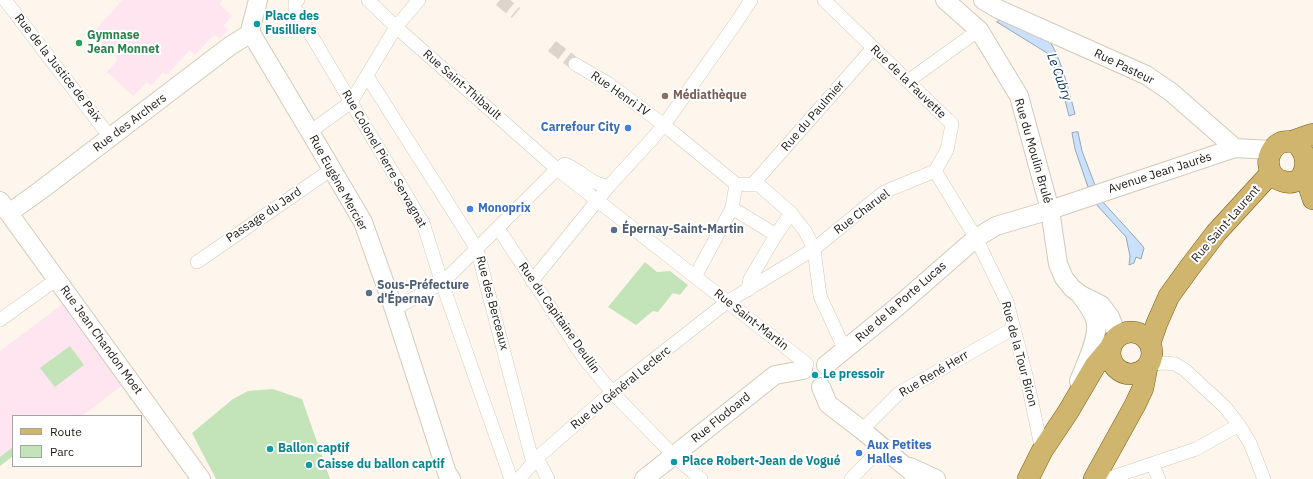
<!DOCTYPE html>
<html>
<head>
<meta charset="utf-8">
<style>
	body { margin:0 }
	#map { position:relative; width:1313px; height:479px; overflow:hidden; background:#fef6ec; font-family:"IBM Plex Sans",sans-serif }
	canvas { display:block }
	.legend { position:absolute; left:12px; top:415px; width:130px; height:52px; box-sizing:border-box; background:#fff; border:1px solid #a4a3a0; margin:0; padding:5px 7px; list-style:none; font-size:12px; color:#1c1812 }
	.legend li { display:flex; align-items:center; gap:8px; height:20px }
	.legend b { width:20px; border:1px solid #a4a3a0 }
</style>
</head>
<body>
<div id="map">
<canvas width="1313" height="479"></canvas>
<ul class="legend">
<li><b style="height:5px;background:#d0b56f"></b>Route</li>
<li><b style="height:11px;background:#c3e3b8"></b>Parc</li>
</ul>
</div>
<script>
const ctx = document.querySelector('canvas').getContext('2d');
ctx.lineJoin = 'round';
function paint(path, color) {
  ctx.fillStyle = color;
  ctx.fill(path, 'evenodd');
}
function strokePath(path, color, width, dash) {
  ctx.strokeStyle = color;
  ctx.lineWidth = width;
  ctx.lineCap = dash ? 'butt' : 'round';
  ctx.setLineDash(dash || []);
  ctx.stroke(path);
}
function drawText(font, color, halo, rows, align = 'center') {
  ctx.font = font + ' "IBM Plex Sans",sans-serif';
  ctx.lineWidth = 4;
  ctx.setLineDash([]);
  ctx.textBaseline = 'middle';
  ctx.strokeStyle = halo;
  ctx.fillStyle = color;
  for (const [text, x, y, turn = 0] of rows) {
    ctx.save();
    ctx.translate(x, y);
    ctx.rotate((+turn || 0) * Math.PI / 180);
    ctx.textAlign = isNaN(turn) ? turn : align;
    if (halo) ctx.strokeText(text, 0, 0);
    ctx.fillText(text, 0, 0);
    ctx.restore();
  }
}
paint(new Path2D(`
	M122 0H222L219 4 232 16 224 25 228 29 220 39 214 35 195 55 190 50 167 75 163 72 151 86 147 82 133 96 107 72 118 59 91 35Z
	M64 303 124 384 82 416H13V456L0 466V351Z`), '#fee5ef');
paint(new Path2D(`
	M645 262 657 272 670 271 688 285 680 295 673 293 658 312 653 311 636 325 608 307Z
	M70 346 84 365 55 387 40 368Z
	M273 389 302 399 330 479H216L192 433 233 399 248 391Z
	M13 447V456L0 466V457Z`), '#c3e3b8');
const water = new Path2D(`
	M1006 17C1015 22 1039 30 1045 36 1059 48 1070 95 1075 114L1069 116 1065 100 1066 99 1056 69H1055L1047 53 997 22Z
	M1078 132 1082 151 1095 185 1088 187 1075 149 1072 133Z
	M1102 201 1141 244 1144 248 1141 259 1136 257 1134 263 1129 265 1130 256 1126 237 1095 203Z`);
paint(water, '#c9e1fc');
strokePath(water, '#95a5b6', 1);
strokePath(new Path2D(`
	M500 0 516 13
	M552 46 575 64`), '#dcd5cb', 13, [13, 6]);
const street = new Path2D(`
	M5 0 110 137
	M298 0 295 3V8L423 223 442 283 511 479
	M368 0 396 27 557 169 807 364
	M824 0 952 124 947 150 935 171 976 238 1007 302 1027 379 1042 451
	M575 64 609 84 664 125 736 184
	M367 76 477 249 533 463
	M908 81 979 30
	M310 132 351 102 396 27 419 0
	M736 184 759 185 791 213 805 231 814 249 820 296 845 350
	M753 184 873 48
	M732 208 776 235
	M498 228 583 357 612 392 674 456 701 479
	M197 262 332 169
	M695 277 732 208 736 184
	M532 281 609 186 652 139 664 125 736 23 751 0
	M748 290 750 279 776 235 791 213
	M394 309 442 283 557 169 565 164C581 170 591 185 609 186
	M0 320 57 279
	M1149 364 1165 363 1175 364 1185 370 1225 407 1239 425 1250 443 1264 479
	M862 430 899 393 1014 328
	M537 458 548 479
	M1152 464 1159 479
	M519 479 537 458 612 392 727 302 814 249 884 192 935 171
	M851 479 882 447
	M1107 479 1196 449 1239 425`);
const secondary = new Path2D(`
	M258 0 251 27V33L310 132 363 222 394 309 447 473 451 479
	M945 0 979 30 1019 96 1050 210 1058 264 1064 278 1072 288 1081 295 1101 305 1110 317 1118 337
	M983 0 998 9 1146 75 1171 92 1235 148
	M0 201 201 479
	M9 213 41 190 230 46 251 33
	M826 365 897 307 976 238 996 226 1050 210 1235 148 1272 150
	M1079 381C1085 365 1098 340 1096 324 1095 314 1087 304 1081 296
	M821 387 828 404 862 430 920 479
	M910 467 936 479
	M644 479 775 375 803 370`);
const primary = new Path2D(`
	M1292 141C1313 150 1309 190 1282 181 1275 179 1270 173 1269 166 1267 157 1272 147 1280 143 1284 141 1288 142 1293 141 1299 139 1306 136 1313 134
	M1305 175 1313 199
	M1110 353a21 21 0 1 1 42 0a21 21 0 1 1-42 0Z
	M1150 343 1157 323 1169 296 1190 267 1216 233 1271 173
	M1028 479 1042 451 1068 412 1095 366 1111 347
	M1094 479 1135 405 1143 388 1147 367`);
strokePath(street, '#d4c8b8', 14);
strokePath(secondary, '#d4c8b8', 20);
strokePath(primary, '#7c5e10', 22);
strokePath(street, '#fff', 13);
strokePath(secondary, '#fff', 18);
strokePath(primary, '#d0b56f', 21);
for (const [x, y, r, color] of [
	[257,24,4,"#0f9aa8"],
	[79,43,4,"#2e9e5b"],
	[665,96,4,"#8d6e63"],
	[628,128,4,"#3f7fe0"],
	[470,209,4,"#3f7fe0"],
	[614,230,4,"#5c6f8a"],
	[369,293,4,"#5c6f8a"],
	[815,375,4,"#0f9aa8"],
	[270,449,4,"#0f9aa8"],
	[859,453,4,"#3f7fe0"],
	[674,462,4,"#0f9aa8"],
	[309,465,4,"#0f9aa8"]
]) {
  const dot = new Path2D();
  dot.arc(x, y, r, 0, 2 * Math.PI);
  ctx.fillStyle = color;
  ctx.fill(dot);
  strokePath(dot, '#fff', 1.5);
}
drawText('bold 12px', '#0d838f', '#fff', [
	["Place des",265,17],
	["Fusilliers",265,31],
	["Le pressoir",823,375],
	["Ballon captif",278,449],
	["Place Robert-Jean de Vogué",682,462],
	["Caisse du ballon captif",317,465]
], 'left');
drawText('bold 12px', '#27864d', '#fff', [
	["Gymnase",87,36],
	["Jean Monnet",87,50]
], 'left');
drawText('12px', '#1c1812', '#fff', [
	["Rue Pasteur",1124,67,26],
	["Rue de la Justice de Paix",58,68,52],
	["Rue de la Fauvette",908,82,44],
	["Rue Saint-Thibault",462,85,41],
	["Rue Henri IV",620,94,35],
	["Rue du Paulmier",813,116,-49],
	["Rue des Archers",130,123,-37],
	["Rue du Moulin Brulé",1033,151,74],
	["Rue Colonel Pierre Servagnat",384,159,60],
	["Avenue Jean Jaurès",1160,173,-18],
	["Rue Eugène Mercier",338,183,61],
	["Rue Charuel",862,212,-37],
	["Passage du Jard",264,215,-34],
	["Rue Saint-Laurent",1226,224,-49],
	["Rue de la Porte Lucas",901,302,-41],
	["Rue des Berceaux",492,303,75],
	["Rue du Capitaine Deullin",559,318,55],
	["Rue Saint-Martin",751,320,38],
	["Rue Jean Chandon Moet",101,340,54],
	["Rue de la Tour Biron",1019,354,75],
	["Rue René Herr",934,374,-31],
	["Rue du Général Leclerc",621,388,-39],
	["Rue Flodoard",721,418,-39]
]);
drawText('bold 12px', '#785e54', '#fff', [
	["Médiathèque",673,96]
], 'left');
drawText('bold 12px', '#366cbe', '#fff', [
	["Carrefour City",620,128,"right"],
	["Monoprix",478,209],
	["Aux Petites",867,446],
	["Halles",867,460]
], 'left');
drawText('bold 12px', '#4e5e75', '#fff', [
	["Épernay-Saint-Martin",622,230],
	["Sous-Préfecture",377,286],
	["d'Épernay",377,300]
], 'left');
drawText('italic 13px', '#022a51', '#fff', [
	["Le Cubry",1059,77,70]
]);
</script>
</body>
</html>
